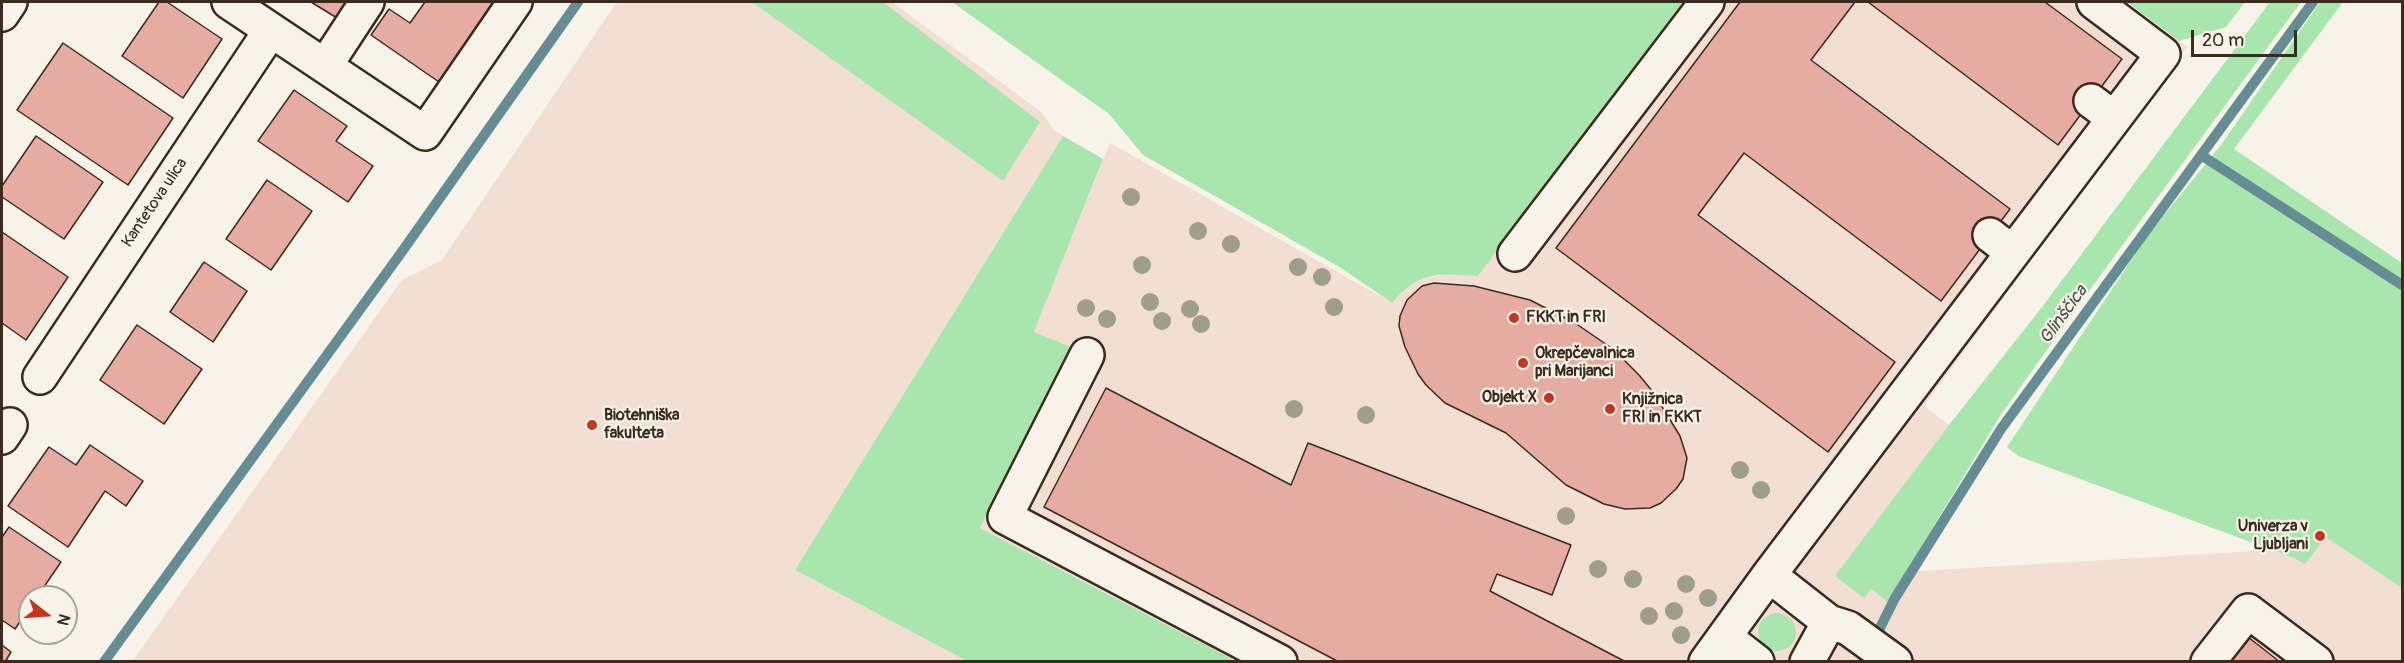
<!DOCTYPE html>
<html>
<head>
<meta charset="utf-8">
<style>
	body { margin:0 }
	#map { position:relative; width:2404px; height:663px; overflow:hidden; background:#f7f3e8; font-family:Pangolin,sans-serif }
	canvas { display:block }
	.frame { position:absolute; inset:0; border:3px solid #3b2a1e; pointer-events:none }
	.north { position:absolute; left:18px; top:585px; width:60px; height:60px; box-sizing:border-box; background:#f7f3e8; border:2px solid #aca397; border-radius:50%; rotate:107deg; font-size:16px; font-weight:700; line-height:24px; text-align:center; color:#3b2a1e }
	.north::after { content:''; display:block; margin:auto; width:21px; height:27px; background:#c8321e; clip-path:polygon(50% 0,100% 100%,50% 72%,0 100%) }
	.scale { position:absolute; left:2191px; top:30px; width:106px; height:27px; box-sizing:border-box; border:3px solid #3b2a1e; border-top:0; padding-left:8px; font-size:18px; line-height:21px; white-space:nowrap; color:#3b2a1e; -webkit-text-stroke:4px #f7f3e8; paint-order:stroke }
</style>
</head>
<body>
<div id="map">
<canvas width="2404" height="663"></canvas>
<div class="frame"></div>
<div class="north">N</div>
<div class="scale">20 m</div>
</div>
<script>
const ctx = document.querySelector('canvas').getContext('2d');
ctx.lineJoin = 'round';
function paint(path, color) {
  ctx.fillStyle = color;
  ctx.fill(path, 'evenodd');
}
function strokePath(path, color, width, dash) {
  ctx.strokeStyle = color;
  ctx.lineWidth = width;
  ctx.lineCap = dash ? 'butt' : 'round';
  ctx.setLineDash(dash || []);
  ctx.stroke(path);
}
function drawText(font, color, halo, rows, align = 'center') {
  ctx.font = font + ' Pangolin,sans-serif';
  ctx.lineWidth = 4.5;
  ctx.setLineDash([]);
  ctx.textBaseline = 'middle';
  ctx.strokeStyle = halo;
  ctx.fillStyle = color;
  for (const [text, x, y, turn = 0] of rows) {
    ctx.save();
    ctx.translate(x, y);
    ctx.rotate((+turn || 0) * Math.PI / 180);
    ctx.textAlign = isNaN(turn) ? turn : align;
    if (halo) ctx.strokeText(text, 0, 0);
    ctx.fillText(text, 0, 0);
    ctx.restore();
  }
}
paint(new Path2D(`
	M617 2H892L1041 112 1053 129 1063 136 795 570 967 661 132 662 401 281 442 260Z
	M1685 2H2127L2187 47 1924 406 1949 425 1836 576 2273 550 2321 521 2402 579V661H1236L980 528 1073 349 1034 332 1110 143 1392 303 1405 287 1422 278 1446 275 1478 276Z`), '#f2ded3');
paint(new Path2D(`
	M752 2H883L1040 122 1003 181Z
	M952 2H1685L1478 276C1439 274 1419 270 1392 303L1341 268 1143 155 1109 114Z
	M2127 2H2245L2226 27 2179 41Z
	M2270 2H2301L2086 295 2000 416 1888 602 1871 589 1864 598 1835 576 1949 425 2042 307Z
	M2320 2H2343L2234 149 2402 263V588L2326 537 2305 564 2294 558 2018 456 2007 447 2148 235 2221 145Z
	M1063 136 1103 159 1034 332 1073 348 980 528 1236 661H967L795 570Z
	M1758 632a19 19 0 1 1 38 0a19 19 0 1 1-38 0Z`), '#a9e6ad');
strokePath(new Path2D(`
	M2201 155 2402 285
	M104 662 401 253 578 2
	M1863 662 1895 598 2001 429 2313 2`), '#668c94', 10);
const building = new Path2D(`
	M159 2H167L222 39 183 98 122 56Z
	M311 2H347L337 18Z
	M425 2H493L439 82 371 35 389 9 410 23Z
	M1740 2H1855L1811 60 2010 209 1941 301 1744 153 1698 215 1895 362 1828 452 1556 248Z
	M1868 2H2045L2122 59 2058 145Z
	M63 43 173 118 128 185 17 110Z
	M294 90 347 126 336 141 373 166 348 202 258 141Z
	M36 136 103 182 64 239 2 197V186Z
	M267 180 312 211 271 270 226 239Z
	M2 232 68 277 26 340 2 323Z
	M204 262 247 291 213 342 170 312Z
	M1434 283 1474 286 1530 300 1575 323 1613 349 1639 375 1653 392 1680 436 1687 458 1683 479 1676 489 1661 503 1650 508 1625 509 1604 504 1566 485 1506 433 1445 403 1426 385 1418 374 1405 347 1399 326 1400 316 1407 300 1422 286Z
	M137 325 202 369 164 424 100 380Z
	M1106 388 1291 485 1308 443 1571 545 1552 595 1497 574 1490 591 1626 662H1339L1044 507Z
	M90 445 143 481 126 506 105 491 68 547 8 506 49 447 76 465Z
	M9 527 61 562 37 597H30V607L15 629 2 620V537Z
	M2248 637 2280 662H2229Z
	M2 645 11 652 5 662H2Z`);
paint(building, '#e6aca2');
strokePath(building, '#3b2a1e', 1.5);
const minor = new Path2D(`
	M229 2 425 133 515 2
	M2 14 10 2
	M325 66 367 2
	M2091 101 2114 118
	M1990 235 2012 252
	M1515 254 1707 2
	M1087 355 1005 517 1280 662
	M40 377 271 30
	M2 437 10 425
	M1769 575 1829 622 1848 628 1895 662
	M1725 637 1757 662
	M1706 662 1769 575 2163 54 2094 2
	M1807 662 1829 622
	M2208 662 2248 611 2316 662`);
strokePath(minor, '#3b2a1e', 38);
strokePath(minor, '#f7f3e8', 33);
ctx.fillStyle = '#9e9e8d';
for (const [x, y] of [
	[1131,197],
	[1198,231],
	[1231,244],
	[1142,265],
	[1298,267],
	[1322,277],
	[1150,302],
	[1334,307],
	[1086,308],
	[1190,309],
	[1107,319],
	[1162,321],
	[1201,324],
	[1294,409],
	[1366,415],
	[1740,470],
	[1761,490],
	[1566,516],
	[1598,569],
	[1633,579],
	[1686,584],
	[1708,598],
	[1674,611],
	[1649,616],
	[1681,635]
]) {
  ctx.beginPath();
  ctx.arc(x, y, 9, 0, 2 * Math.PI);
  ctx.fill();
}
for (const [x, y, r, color] of [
	[1514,318,6,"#c8321e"],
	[1523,363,6,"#c8321e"],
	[1549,398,6,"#c8321e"],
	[1610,409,6,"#c8321e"],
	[592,425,6,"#c8321e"],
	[2320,536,6,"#c8321e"]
]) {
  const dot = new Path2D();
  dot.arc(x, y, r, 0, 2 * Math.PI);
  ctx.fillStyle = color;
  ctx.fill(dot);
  strokePath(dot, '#f7f3e8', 2);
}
drawText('16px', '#3b2a1e', '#f7f3e8', [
	["Kantetova ulica",155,203,-56]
]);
drawText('bold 16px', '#3b2a1e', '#f7f3e8', [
	["FKKT in FRI",1526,318],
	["Okrepčevalnica",1535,354],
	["pri Marijanci",1535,372],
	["Objekt X",1537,398,"right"],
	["Knjižnica",1622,400],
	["FRI in FKKT",1622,418],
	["Biotehniška",604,416],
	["fakulteta",604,434],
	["Univerza v",2308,527,"right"],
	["Ljubljani",2308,545,"right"]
], 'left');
drawText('italic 18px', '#4d534f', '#f7f3e8', [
	["Glinščica",2064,315,-54]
]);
</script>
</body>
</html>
